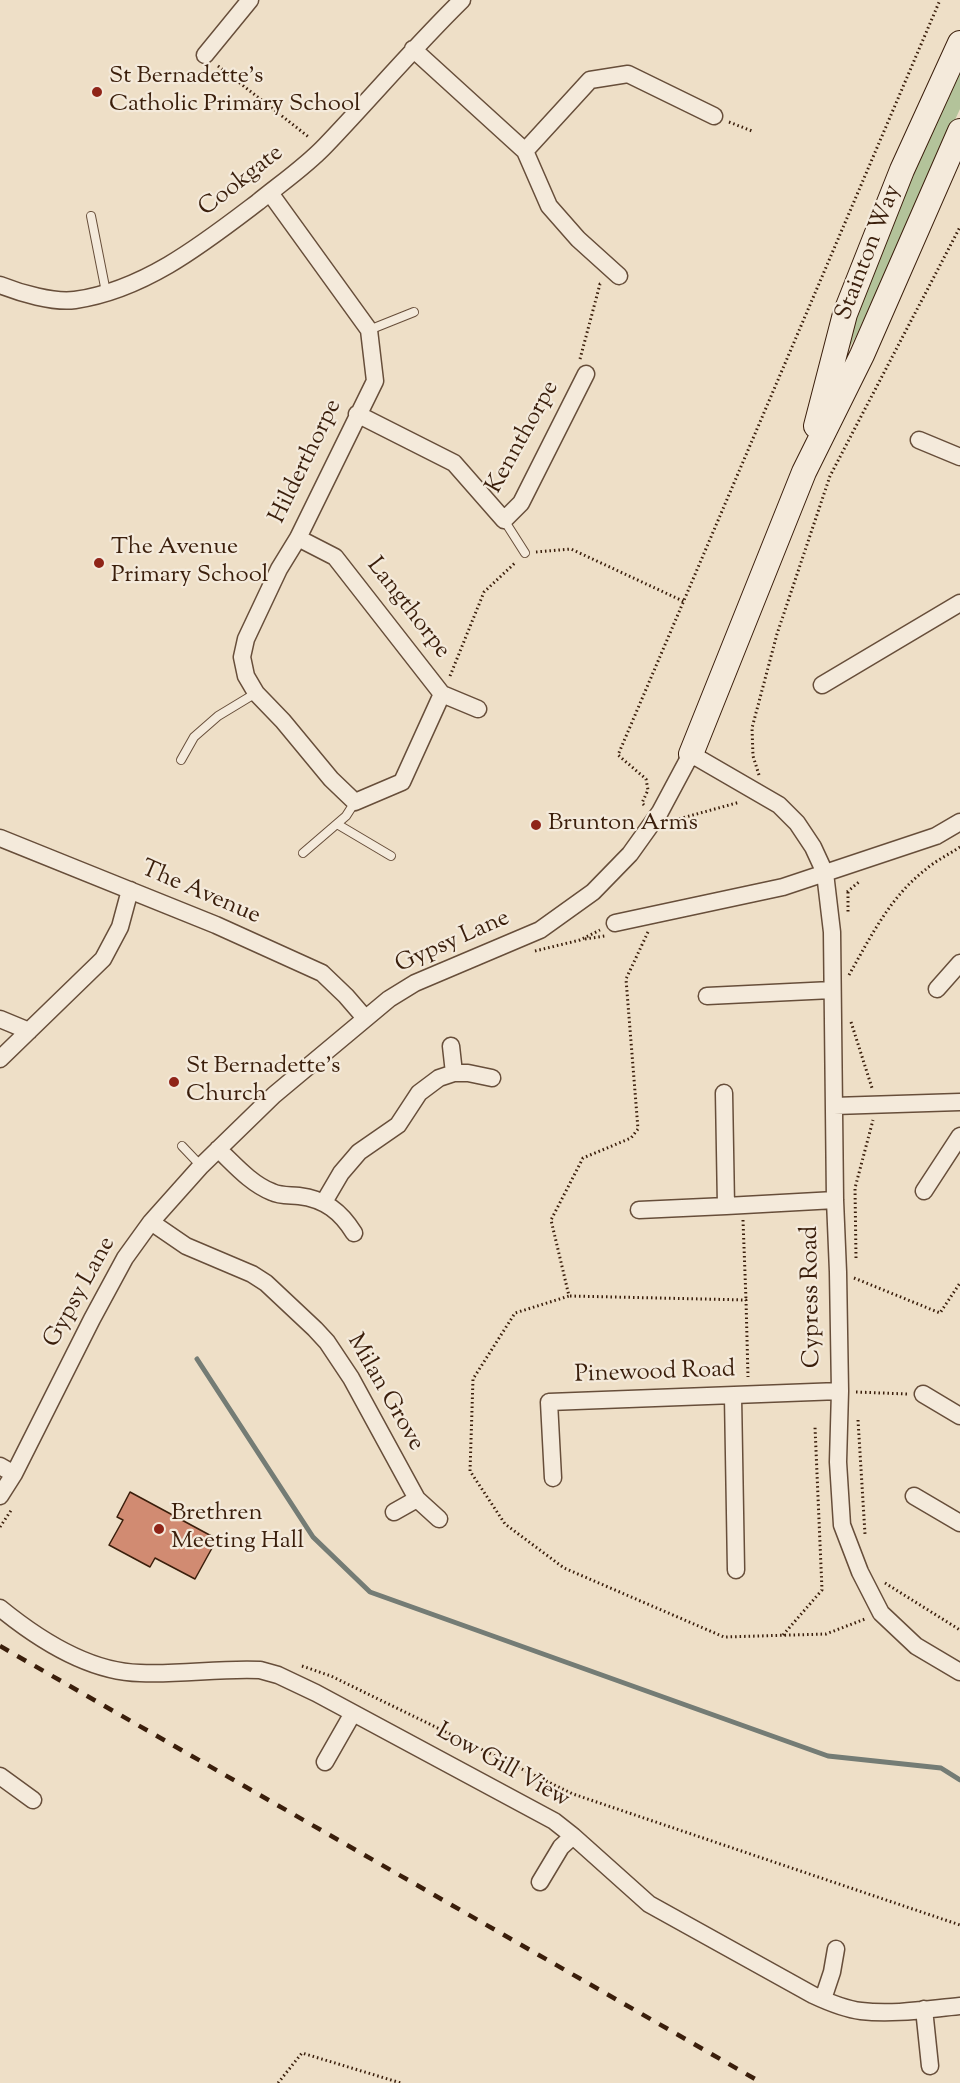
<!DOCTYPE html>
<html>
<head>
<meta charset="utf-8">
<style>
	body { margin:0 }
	canvas { display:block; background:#eedfc7 }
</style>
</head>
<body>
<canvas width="960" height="2083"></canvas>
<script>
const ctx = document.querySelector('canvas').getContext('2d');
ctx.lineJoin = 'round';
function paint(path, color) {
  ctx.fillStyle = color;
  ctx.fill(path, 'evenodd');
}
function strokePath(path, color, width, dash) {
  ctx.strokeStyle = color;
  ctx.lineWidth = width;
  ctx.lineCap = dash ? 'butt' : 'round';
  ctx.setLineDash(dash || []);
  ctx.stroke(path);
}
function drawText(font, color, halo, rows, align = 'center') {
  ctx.font = font + ' "Sorts Mill Goudy",serif';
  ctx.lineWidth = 4.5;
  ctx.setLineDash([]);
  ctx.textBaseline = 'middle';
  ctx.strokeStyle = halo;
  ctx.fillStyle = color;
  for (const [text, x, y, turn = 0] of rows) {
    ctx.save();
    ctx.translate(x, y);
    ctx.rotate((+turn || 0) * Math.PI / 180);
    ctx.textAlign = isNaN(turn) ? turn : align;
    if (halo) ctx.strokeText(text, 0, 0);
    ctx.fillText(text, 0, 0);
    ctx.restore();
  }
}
paint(new Path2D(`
	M960 65V109L856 336 846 354 861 294Z`), '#b3c39a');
strokePath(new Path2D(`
	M197 1359 313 1537 370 1592 828 1756 941 1768 960 1780`), '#747c75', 5);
const building = new Path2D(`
	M130 1492 217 1539 195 1579 155 1558 150 1567 109 1545 123 1520 117 1517Z`);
paint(building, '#d18b72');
strokePath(building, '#3a1e0b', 1.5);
const lane = new Path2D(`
	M91 216 106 292
	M369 330 414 312
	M504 520 525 553
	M181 760 194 737 218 716 256 693
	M337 824 391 856
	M303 853 346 816 355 802
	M182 1146 201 1166`);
const street = new Path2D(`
	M413 49 525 151 549 206 578 239 619 276
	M205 55 250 0
	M525 151 590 80 628 74 714 116
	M270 193 369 330 375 381 298 538 279 569 246 639 242 657 246 676 256 693 283 721 331 779 355 802 402 782 442 694
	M0 285C20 293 54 303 75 300 145 290 204 243 258 202 280 184 305 167 325 146 371 98 414 47 462 0
	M357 414 454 463 504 520 521 503 586 374
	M919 440 960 457
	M298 538 335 557 442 694 478 709
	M822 685 960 603
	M0 838 216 925 322 973 346 996 365 1018
	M615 923 783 887 936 836 960 822
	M937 989 960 963
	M707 996 832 990
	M0 1019 29 1031
	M451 1046 454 1073
	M0 1059 103 959 120 927 130 890
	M724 1093 726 1206 835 1200
	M834 1106 960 1102
	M218 1149C234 1164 251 1184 272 1192 280 1196 290 1195 299 1196 325 1199 341 1212 354 1233
	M924 1191 960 1136
	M324 1202 341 1173 359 1152 398 1125 419 1093 439 1078 454 1073H468L492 1078
	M639 1210 726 1206
	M151 1222 186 1246 252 1274 266 1283 315 1329 327 1342 351 1378 417 1499 439 1519
	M923 1394 960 1416
	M733 1396 736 1570
	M0 1466 14 1474
	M553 1478 549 1402 840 1391
	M0 1496 14 1474 92 1319 125 1258 151 1222 201 1166 274 1095 389 999 415 983 540 930 593 892 630 854 660 812 691 754 779 805 797 823 813 847 825 873 832 932 835 1200 838 1272 840 1391 838 1462 842 1525 860 1572 881 1613 916 1646 960 1672
	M914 1496 960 1523
	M394 1512 417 1499
	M0 1608C38 1639 90 1672 140 1673 180 1675 220 1668 260 1670L278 1675 316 1693 554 1821 573 1836 649 1904 813 1995C828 2002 844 2009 861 2011 894 2015 928 2009 960 2006
	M325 1762 353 1713
	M0 1776 33 1800
	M540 1882 561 1847 573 1836
	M823 1999 832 1972 836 1949
	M924 2009 930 2066`);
const secondary = new Path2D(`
	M816 426 845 314 902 170 960 43
	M691 754 804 472 862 355 960 131`);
strokePath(lane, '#674e3a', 10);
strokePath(street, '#674e3a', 19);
strokePath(secondary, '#3a1e0b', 26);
strokePath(new Path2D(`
	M218 66 310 138
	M729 122 752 131
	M580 359 600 284 603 283
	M536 552 571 549 685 602
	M450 676 484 592 516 562
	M759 775 753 756 752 728 777 634 830 476 960 227
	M644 805 642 803 648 790 646 779 618 755 940 0
	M675 820 740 802
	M847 892 860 881
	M848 892V914
	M648 932 626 979 638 1129 631 1138 583 1158 551 1220 569 1296 515 1313 473 1379 470 1471 505 1524 564 1568 724 1637 826 1634 865 1619
	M585 939 605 936
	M535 951 580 940 600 930
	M849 975C870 938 890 897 925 870 935 861 948 855 960 847
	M851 1022 872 1088
	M743 1220 746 1300
	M856 1258 855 1188 873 1120
	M854 1278 940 1313 960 1283
	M570 1296 746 1300 748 1377
	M856 1392 907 1394
	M858 1420 865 1534
	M0 1527 12 1509
	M885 1583 960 1630
	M783 1635 822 1590 815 1427
	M302 1666 331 1676 573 1794 960 1925
	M278 2083 302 2053 401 2083`), '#3a1e0b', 3, [1.5, 3]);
strokePath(lane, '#f4eadb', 8);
strokePath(street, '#f4eadb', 16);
strokePath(secondary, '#f4eadb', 24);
strokePath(new Path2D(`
	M0 1646 762 2083`), '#3a1e0b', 4.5, [10, 10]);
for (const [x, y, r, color] of [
	[97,92,6,"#8f2418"],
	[99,563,6,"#8f2418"],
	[536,825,6,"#8f2418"],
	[174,1082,6,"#8f2418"],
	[159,1529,6,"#8f2418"]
]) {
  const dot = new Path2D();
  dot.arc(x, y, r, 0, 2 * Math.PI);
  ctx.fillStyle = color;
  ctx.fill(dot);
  strokePath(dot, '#f4eadb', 2);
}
drawText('24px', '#3a1e0b', '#f4eadb', [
	["St Bernadette's",109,78],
	["Catholic Primary School",109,106],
	["The Avenue",111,549],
	["Primary School",111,577],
	["Brunton Arms",548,825],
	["St Bernadette’s",186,1068],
	["Church",186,1096],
	["Brethren",171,1515],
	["Meeting Hall",171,1543]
], 'left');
drawText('24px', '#3a1e0b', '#f4eadb', [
	["Cookgate",242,182,-38],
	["Stainton Way",870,253,-69],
	["Kennthorpe",524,438,-61],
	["Hilderthorpe",307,462,-64],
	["Langthorpe",407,609,52],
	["The Avenue",200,894,23],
	["Gypsy Lane",453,943,-24],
	["Gypsy Lane",81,1293,-61],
	["Cypress Road",813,1297,-91],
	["Pinewood Road",655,1374,-2],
	["Milan Grove",384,1393,60],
	["Low Gill View",502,1767,29]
]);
</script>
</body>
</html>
